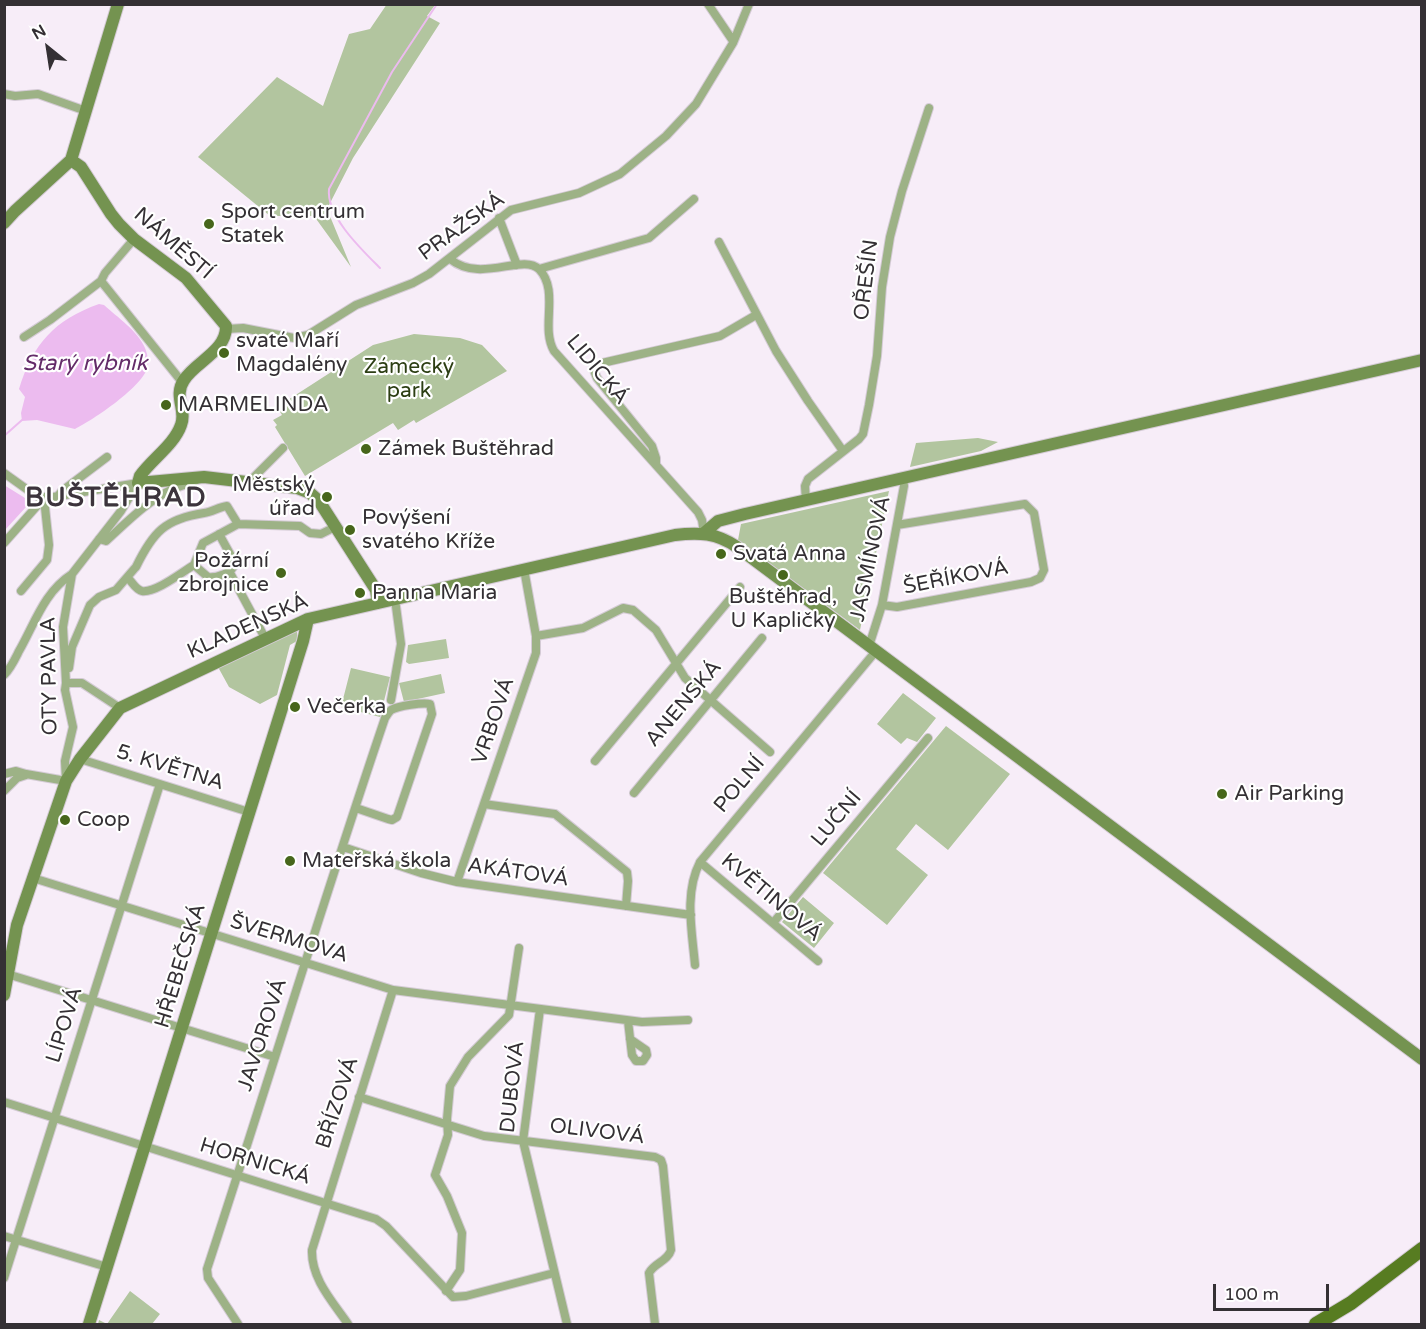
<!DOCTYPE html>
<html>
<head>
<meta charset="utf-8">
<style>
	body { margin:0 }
	#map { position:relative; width:1426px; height:1329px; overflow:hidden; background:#f7edf8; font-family:"Varela Round",sans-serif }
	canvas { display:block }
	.frame { position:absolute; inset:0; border:6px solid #343034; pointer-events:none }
	.north { position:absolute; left:18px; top:18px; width:60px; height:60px; -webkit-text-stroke:4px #fff; paint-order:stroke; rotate:330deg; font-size:16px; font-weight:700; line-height:24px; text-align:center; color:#343034 }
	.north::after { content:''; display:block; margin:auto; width:21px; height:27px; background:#343034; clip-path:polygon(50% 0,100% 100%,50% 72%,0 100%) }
	.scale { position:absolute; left:1213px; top:1284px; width:116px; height:27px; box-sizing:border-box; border:3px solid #343034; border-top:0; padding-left:8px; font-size:18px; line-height:21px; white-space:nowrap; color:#343034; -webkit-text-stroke:4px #fff; paint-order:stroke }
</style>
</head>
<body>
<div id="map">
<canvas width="1426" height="1329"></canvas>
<div class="frame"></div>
<div class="north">N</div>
<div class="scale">100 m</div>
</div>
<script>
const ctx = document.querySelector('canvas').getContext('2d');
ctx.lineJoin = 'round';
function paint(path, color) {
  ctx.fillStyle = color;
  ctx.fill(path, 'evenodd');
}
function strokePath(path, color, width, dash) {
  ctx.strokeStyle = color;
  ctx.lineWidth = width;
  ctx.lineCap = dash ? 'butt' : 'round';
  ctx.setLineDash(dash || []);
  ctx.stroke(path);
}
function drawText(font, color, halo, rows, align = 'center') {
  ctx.font = font + ' "Varela Round",sans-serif';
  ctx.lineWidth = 4.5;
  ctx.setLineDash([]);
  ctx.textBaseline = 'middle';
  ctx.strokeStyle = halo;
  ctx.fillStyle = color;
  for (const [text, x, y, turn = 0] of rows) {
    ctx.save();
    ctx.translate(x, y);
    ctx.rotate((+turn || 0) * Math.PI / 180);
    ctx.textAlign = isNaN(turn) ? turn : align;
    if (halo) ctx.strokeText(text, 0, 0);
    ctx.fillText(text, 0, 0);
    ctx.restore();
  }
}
paint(new Path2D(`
	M387 4 435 5 427 16 440 23 353 158 327 209 351 267 314 216H270L198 157 277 77 323 106 349 34 370 29Z
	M414 334 460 338 482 345 507 371 416 423 414 420 398 430 393 423 305 476 275 427 277 425 273 420 282 415 277 407 373 345Z
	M978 438 998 442 981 451 910 467 916 443Z
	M889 491 860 630 738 540 741 524Z
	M297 628V641L290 645 277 695 260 704 229 687 218 667Z
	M446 639 449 658 409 664 406 662 408 645Z
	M351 668 390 677 380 717 341 707Z
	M441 674 445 693 404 702 399 683Z
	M903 693 936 718 917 742 907 738 901 744 877 724Z
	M946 726 1010 774 948 850 916 824 896 849 928 875 887 925 823 873Z
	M803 897 834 923 814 948 782 922Z
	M130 1291 160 1314 152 1324H98L99 1320 107 1324Z`), '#b2c59f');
paint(new Path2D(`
	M99 304 104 305C117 317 138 331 145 348 147 353 149 361 148 366 144 386 93 420 75 429L37 420 22 421 21 413 25 397 19 389C33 344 54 320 99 304Z
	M4 485 25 498 26 507 5 530Z`), '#ecbbef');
strokePath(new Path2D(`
	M380 268C362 250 326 216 329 189L392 72 437 4
	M4 436 22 420`), '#ecbbef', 2);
const street = new Path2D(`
	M708 4 733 41
	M4 94 15 96 38 94 86 111
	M499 218 517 265
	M719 242 776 351 808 401 843 451
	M450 259C481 284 522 253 539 269 560 291 540 327 554 351L698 512 702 520 704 533
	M539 269 649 238 694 199
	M101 281 182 382
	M227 329 243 328 294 338 308 335 356 305 413 283 429 274 511 210 579 193 620 174 666 136 696 104 733 43 749 4
	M24 337 50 320 101 281 105 273 134 239
	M656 465V458L652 446 597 378 593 368 602 363 720 336 756 315
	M4 473 32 493 47 498 138 483
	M249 482 283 448
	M57 497 62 491 107 457
	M806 501 805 486 808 479 859 439 863 434 869 405 877 356 882 287 890 237 902 191 929 108
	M99 539 106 541C127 522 147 501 173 489 180 486 188 484 195 481
	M4 543 44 498
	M194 565 203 543 238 524 300 526 310 533 321 534 335 527
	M136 567C153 532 165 519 204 513 212 512 219 507 227 506L238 524
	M229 571 265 638
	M128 578C132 582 136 590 142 591 156 593 182 572 194 565L208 577C217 578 233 573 235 563L219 534
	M21 591 47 560 49 545 44 498
	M882 605 897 607 1031 582 1040 578 1044 570 1034 513 1025 504 897 525
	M536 636 583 628 623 608 633 610 656 630 685 678 770 752
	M869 646 882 605 904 486 903 478
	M69 668 72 647 90 605 99 597 116 590 135 568
	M4 675C11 668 15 659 19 651 35 623 44 592 72 574
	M66 683H82L120 708
	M391 700 401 644 395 599
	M80 759 249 812
	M595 761 740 587
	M4 774 16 771 26 774 66 781 65 761 73 727 65 690 66 683 63 627 72 574 121 511 138 483
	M4 791 17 778 26 775
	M634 793 762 638
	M484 804 555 814 627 872 628 881 626 906
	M343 847 421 873 457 882 691 915
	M700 862 818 961
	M33 878 393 990 642 1022 688 1020
	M457 882 536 653V636L524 569
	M773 923 928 738
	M695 965C692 931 684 893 700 862L876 651
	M4 973 275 1057
	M540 1009 523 1141 567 1324
	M628 1021 632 1055 636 1061H643L647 1055 646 1050 630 1039
	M359 1097 484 1136 655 1157 661 1160 663 1166 671 1250C668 1261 654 1263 649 1273L655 1324
	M4 1102 376 1219 386 1226 453 1297 466 1296 554 1273
	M4 1236 107 1267
	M4 1278 160 784
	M446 1291 460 1270 462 1233 447 1196 435 1175 448 1135 447 1119 450 1086 468 1057 509 1015 519 948
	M238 1324 208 1278 207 1269C267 1086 323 901 385 718 387 715 388 713 391 710 398 706 423 702 430 704L432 714 397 817 392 820 388 819 356 808
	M348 1324C333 1302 311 1279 312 1250L393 990`);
const secondary = new Path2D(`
	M71 160 81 167 111 214 119 224 134 239 186 278 226 326C227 351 195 362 184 380 173 396 187 410 181 425 174 445 152 459 140 476L138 483 204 477 297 488 310 493 319 501 376 590 378 603
	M4 223 15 211 71 160 118 4
	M704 533 718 521 745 514 1422 360
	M4 995 17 925 66 781 80 759 120 708 308 619 675 535C699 532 717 533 737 547L1422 1059
	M89 1324 303 641 308 619`);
const primary = new Path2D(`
	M1316 1324 1351 1303 1422 1249`);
strokePath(street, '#d4cbd5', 10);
strokePath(secondary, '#d4cbd5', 14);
strokePath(primary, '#d4cbd5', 16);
strokePath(street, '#9db286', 8);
strokePath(secondary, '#749350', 12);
strokePath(primary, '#577c21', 14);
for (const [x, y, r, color] of [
	[209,224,6,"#47661b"],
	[224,353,6,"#47661b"],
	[166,405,6,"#47661b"],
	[366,449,6,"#47661b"],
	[327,497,6,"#47661b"],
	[350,530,6,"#47661b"],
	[721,554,6,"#47661b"],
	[281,573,6,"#47661b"],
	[783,575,6,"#47661b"],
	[360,593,6,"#47661b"],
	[295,707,6,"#47661b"],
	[1222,794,6,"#47661b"],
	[65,820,6,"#47661b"],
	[290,861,6,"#47661b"]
]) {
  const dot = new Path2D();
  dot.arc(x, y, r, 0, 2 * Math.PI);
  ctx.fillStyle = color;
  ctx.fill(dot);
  strokePath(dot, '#fff', 2);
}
drawText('21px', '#343034', '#fff', [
	["Sport centrum",221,212],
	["Statek",221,236],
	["svaté Maří",236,341],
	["Magdalény",236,365],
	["MARMELINDA",178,405],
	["Zámek Buštěhrad",378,449],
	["Městský",315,485,"right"],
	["úřad",315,509,"right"],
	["Povýšení",362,518],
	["svatého Kříže",362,542],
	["Svatá Anna",733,554],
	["Požární",269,561,"right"],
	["zbrojnice",269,585,"right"],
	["Panna Maria",372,593],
	["Buštěhrad,",783,597,"center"],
	["U Kapličky",783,621,"center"],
	["Večerka",307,707],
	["Air Parking",1234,794],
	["Coop",77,820],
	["Mateřská škola",302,861]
], 'left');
drawText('21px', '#343034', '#fff', [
	["PRAŽSKÁ",462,227,-36],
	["NÁMĚSTÍ",173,244,41],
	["OŘEŠÍN",867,280,-83],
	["LIDICKÁ",597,370,50],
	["JASMÍNOVÁ",871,559,-78],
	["ŠEŘÍKOVÁ",956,578,-11],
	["KLADENSKÁ",248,627,-24],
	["OTY PAVLA",50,676,-91],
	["ANENSKÁ",684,704,-50],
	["VRBOVÁ",494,721,-71],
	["5. KVĚTNA",170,768,17],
	["POLNÍ",740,785,-50],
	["LUČNÍ",837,819,-50],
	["AKÁTOVÁ",518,873,8],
	["KVĚTINOVÁ",771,898,40],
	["ŠVERMOVA",289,939,17],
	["HŘEBEČSKÁ",181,966,-73],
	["LÍPOVÁ",65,1025,-73],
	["JAVOROVÁ",263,1035,-72],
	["DUBOVÁ",513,1087,-84],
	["BŘÍZOVÁ",338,1103,-72],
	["OLIVOVÁ",597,1132,7],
	["HORNICKÁ",255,1162,17]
]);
drawText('21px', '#2c3e13', '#fff', [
	["Zámecký",409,367],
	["park",409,391]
]);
drawText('italic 22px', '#642c69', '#fff', [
	["Starý rybník",85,364]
]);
ctx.letterSpacing = '1.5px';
drawText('bold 27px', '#3c343c', '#fff', [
	["BUŠTĚHRAD",116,499]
]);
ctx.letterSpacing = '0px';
</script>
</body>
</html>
